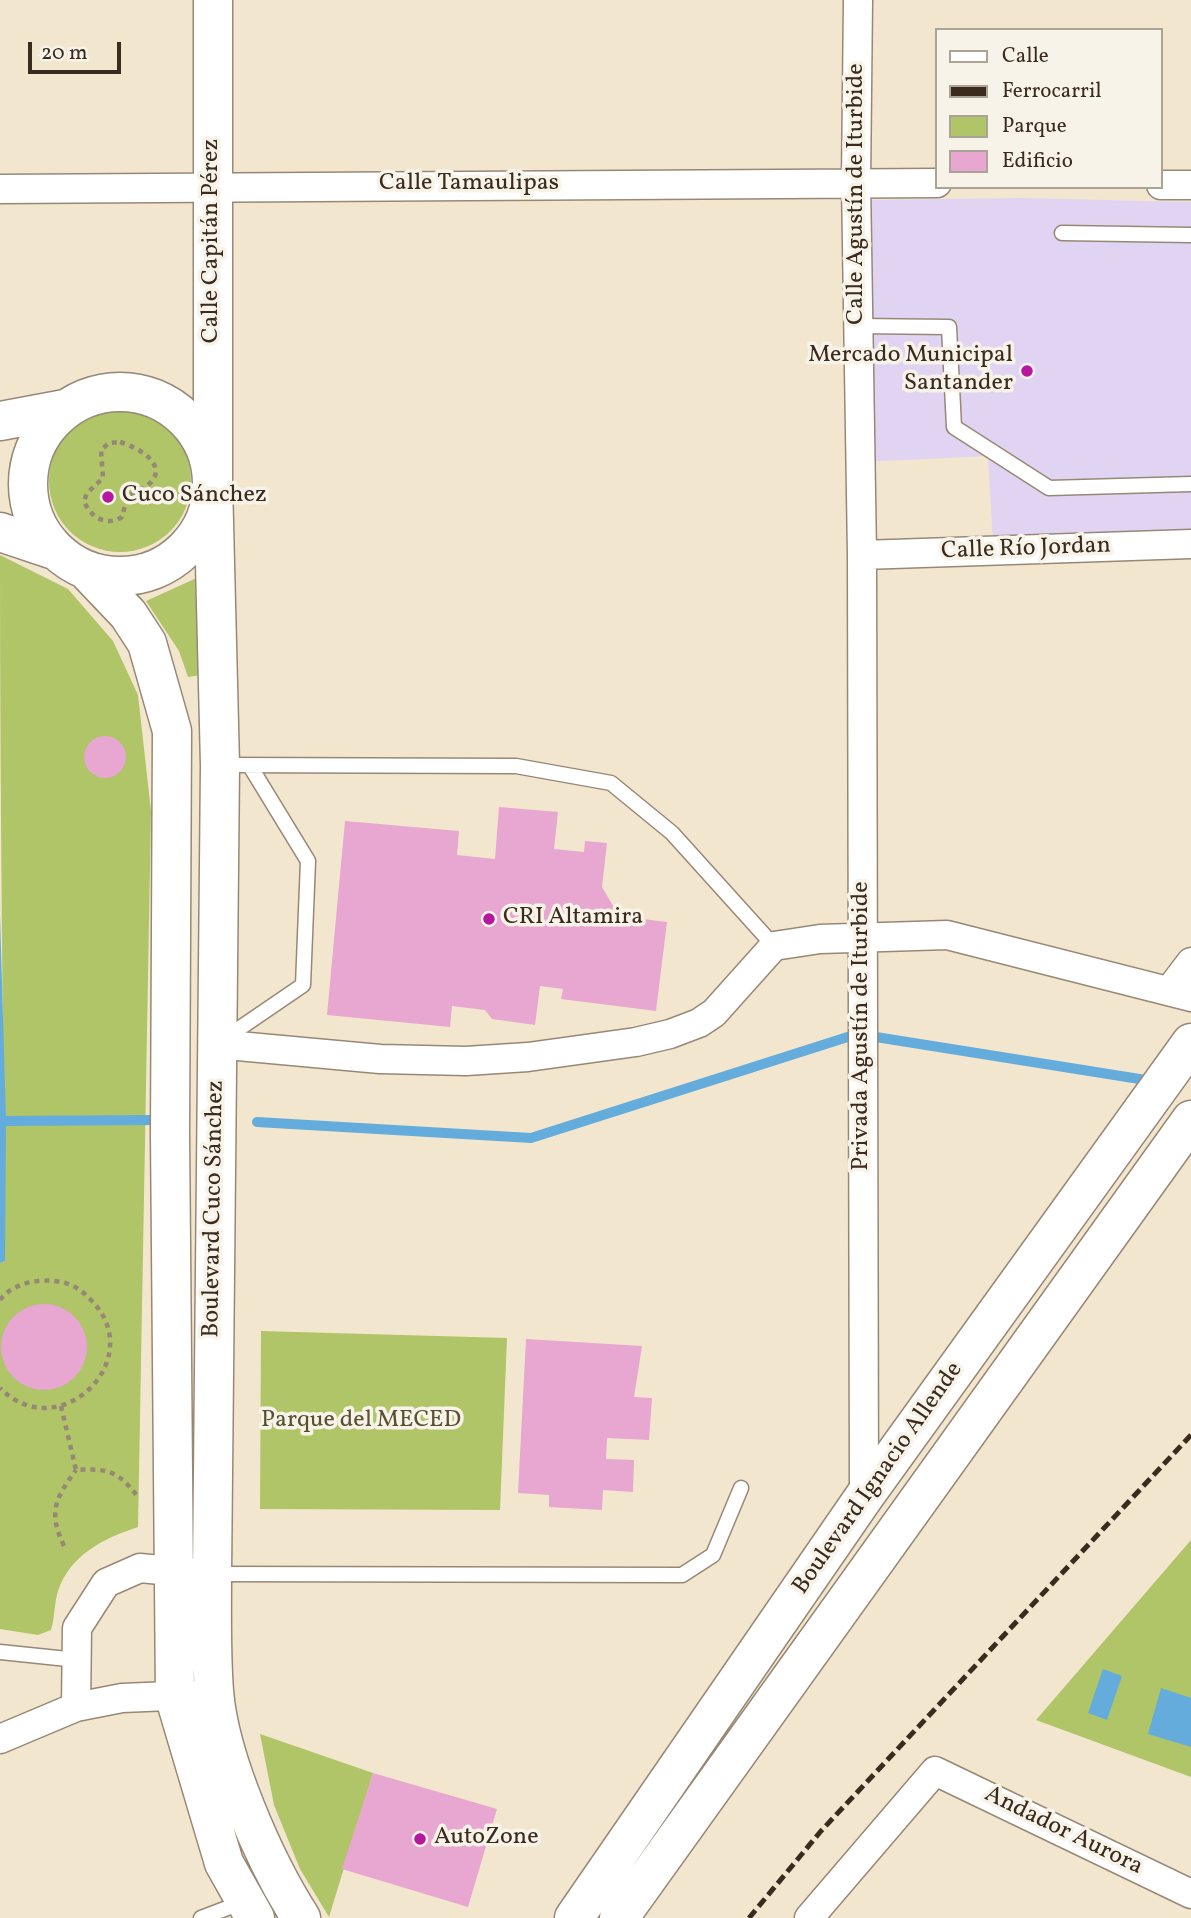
<!DOCTYPE html>
<html>
<head>
<meta charset="utf-8">
<style>
	body { margin:0 }
	#map { position:relative; width:1191px; height:1918px; overflow:hidden; background:#f3e6ce; font-family:Vollkorn,serif }
	canvas { display:block }
	.legend { position:absolute; left:935px; top:28px; width:228px; height:161px; box-sizing:border-box; background:#f7f3e8; border:2px solid #aca397; margin:0; padding:9px 12px; list-style:none; font-size:21px; color:#3b2a1e }
	.legend li { display:flex; align-items:center; gap:14px; height:35px }
	.legend b { width:35px; border:2px solid #aca397 }
	.scale { position:absolute; left:28px; top:42px; width:93px; height:32px; box-sizing:border-box; border:4px solid #3b2a1e; border-top:0; padding-left:9px; font-size:21px; line-height:24px; white-space:nowrap; color:#3b2a1e; -webkit-text-stroke:5px #f7f3e8; paint-order:stroke }
</style>
</head>
<body>
<div id="map">
<canvas width="1191" height="1918"></canvas>
<ul class="legend">
<li><b style="height:9px;background:#fff"></b>Calle</li>
<li><b style="height:9px;background:#3b2a1e"></b>Ferrocarril</li>
<li><b style="height:19px;background:#b0c468"></b>Parque</li>
<li><b style="height:19px;background:#e7a7d0"></b>Edificio</li>
</ul>
<div class="scale">20 m</div>
</div>
<script>
const ctx = document.querySelector('canvas').getContext('2d');
ctx.lineJoin = 'round';
function paint(path, color) {
  ctx.fillStyle = color;
  ctx.fill(path, 'evenodd');
}
function strokePath(path, color, width, dash) {
  ctx.strokeStyle = color;
  ctx.lineWidth = width;
  ctx.lineCap = dash ? 'butt' : 'round';
  ctx.setLineDash(dash || []);
  ctx.stroke(path);
}
function drawText(font, color, halo, rows, align = 'center') {
  ctx.font = font + ' Vollkorn,serif';
  ctx.lineWidth = 7;
  ctx.setLineDash([]);
  ctx.textBaseline = 'middle';
  ctx.strokeStyle = halo;
  ctx.fillStyle = color;
  for (const [text, x, y, turn = 0] of rows) {
    ctx.save();
    ctx.translate(x, y);
    ctx.rotate((+turn || 0) * Math.PI / 180);
    ctx.textAlign = isNaN(turn) ? turn : align;
    if (halo) ctx.strokeText(text, 0, 0);
    ctx.fillText(text, 0, 0);
    ctx.restore();
  }
}
paint(new Path2D(`
	M1020 198 1191 202V540L993 544 988 456 864 462 863 200Z`), '#e1d4f3');
paint(new Path2D(`
	M49 481a71 71 0 1 1 142 0a71 71 0 1 1-142 0Z
	M0 555 68 589 113 641 138 695 151 811 138 1527C104 1538 70 1555 58 1591 54 1604 55 1617 51 1630L38 1635 0 1629V1263L5 1261C3 1025 0 790 0 555Z
	M201 576V675L188 677 179 651 146 601Z
	M261 1331 507 1338 500 1510 260 1509Z
	M1191 1540V1777L1036 1720Z
	M260 1734 373 1773 329 1917 300 1869 274 1805Z`), '#b0c468');
paint(new Path2D(`
	M0 914 6 1121 5 1261 0 1263Z
	M1103 1669 1122 1676 1107 1720 1088 1713Z
	M1161 1688 1191 1698V1747L1148 1734Z`), '#64acdb');
strokePath(new Path2D(`
	M6 1121 154 1120
	M257 1122 531 1138 857 1034 1152 1081`), '#64acdb', 10);
paint(new Path2D(`
	M84 757a21 21 0 1 1 42 0a21 21 0 1 1-42 0Z
	M499 807 558 812 554 849 584 852 585 841 607 843 602 887 619 916 667 922 656 1011 561 999 563 989 540 986 535 1025 492 1019 485 1010 452 1006 450 1027 327 1015 345 821 459 831 457 855 495 859Z
	M1 1347a43 43 0 1 1 86 0a43 43 0 1 1-86 0Z
	M526 1339 642 1346 634 1397 652 1398 649 1440 607 1438 606 1459 634 1460 633 1492 603 1490 602 1510 549 1507V1495L518 1493Z
	M373 1773 497 1809 468 1907 342 1869Z`), '#e7a7d0');
const lane = new Path2D(`
	M1062 233 1191 235
	M858 326 949 327 954 427 1049 488 1191 484
	M222 765 516 766 611 783 672 833 774 946
	M221 1041 303 985 308 861 250 766
	M215 1574 682 1575 713 1555 741 1488
	M0 1652 77 1660
	M201 1918 243 1902`);
const street = new Path2D(`
	M858 0 856 182 862 555 864 1497
	M1161 185H1191
	M0 189 937 183
	M862 555 1191 544
	M1169 991 1191 962
	M216 1044 380 1059 466 1061 528 1057 636 1042 670 1034 699 1023 714 1013 774 946 820 939 947 935 1191 997
	M76 1707 77 1628 106 1583 140 1568 192 1573
	M0 1739 76 1707 122 1698 193 1695
	M809 1918 935 1771 1191 1894`);
const secondary = new Path2D(`
	M213 0V483L220 765 212 1574C212 1612 211 1652 214 1691 219 1758 265 1862 301 1918
	M28 484a92 92 0 1 1 184 0a92 92 0 1 1-184 0Z
	M0 421 65 409
	M0 532 54 550
	M88 572 128 614 147 643 172 731 170 1134 175 1698 224 1863 255 1918
	M574 1918 864 1497 1191 1043
	M619 1918 1191 1120`);
strokePath(lane, '#978876', 17);
strokePath(street, '#978876', 31);
strokePath(secondary, '#978876', 41);
strokePath(new Path2D(`
	M120 442C157 454 174 479 128 495L122 517C106 527 90 517 84 501L87 493 103 478 101 450 109 443Z
	M0 1300C12 1284 35 1279 54 1281 69 1282 81 1289 91 1300 150 1359 59 1448 0 1388
	M61 1406 76 1470C108 1468 118 1471 138 1497
	M64 1546C48 1512 55 1499 76 1470`), '#978876', 4.5, [5, 5]);
strokePath(lane, '#fff', 14);
strokePath(street, '#fff', 28);
strokePath(secondary, '#fff', 38);
strokePath(new Path2D(`
	M749 1918 821 1831 1191 1435`), '#3b2a1e', 5, [10, 5]);
for (const [x, y, r, color] of [
	[1027,371,7,"#b5179e"],
	[108,497,7,"#b5179e"],
	[489,919,7,"#b5179e"],
	[420,1839,7,"#b5179e"]
]) {
  const dot = new Path2D();
  dot.arc(x, y, r, 0, 2 * Math.PI);
  ctx.fillStyle = color;
  ctx.fill(dot);
  strokePath(dot, '#f7f3e8', 2.5);
}
drawText('24px', '#3b2a1e', '#f7f3e8', [
	["Calle Tamaulipas",469,185],
	["Calle Agustín de Iturbide",858,194,-90],
	["Calle Capitán Pérez",213,241,-90],
	["Calle Río Jordan",1026,550,-2],
	["Privada Agustín de Iturbide",863,1026,-90],
	["Boulevard Cuco Sánchez",215,1209,-89],
	["Boulevard Ignacio Allende",879,1479,-55],
	["Andador Aurora",1063,1832,26]
]);
drawText('24px', '#3b2a1e', '#f7f3e8', [
	["Mercado Municipal",1013,357,"right"],
	["Santander",1013,385,"right"],
	["Cuco Sánchez",122,497],
	["CRI Altamira",503,919],
	["AutoZone",434,1839]
], 'left');
drawText('24px', '#585030', '#f7f3e8', [
	["Parque del MECED",361,1422]
]);
</script>
</body>
</html>
